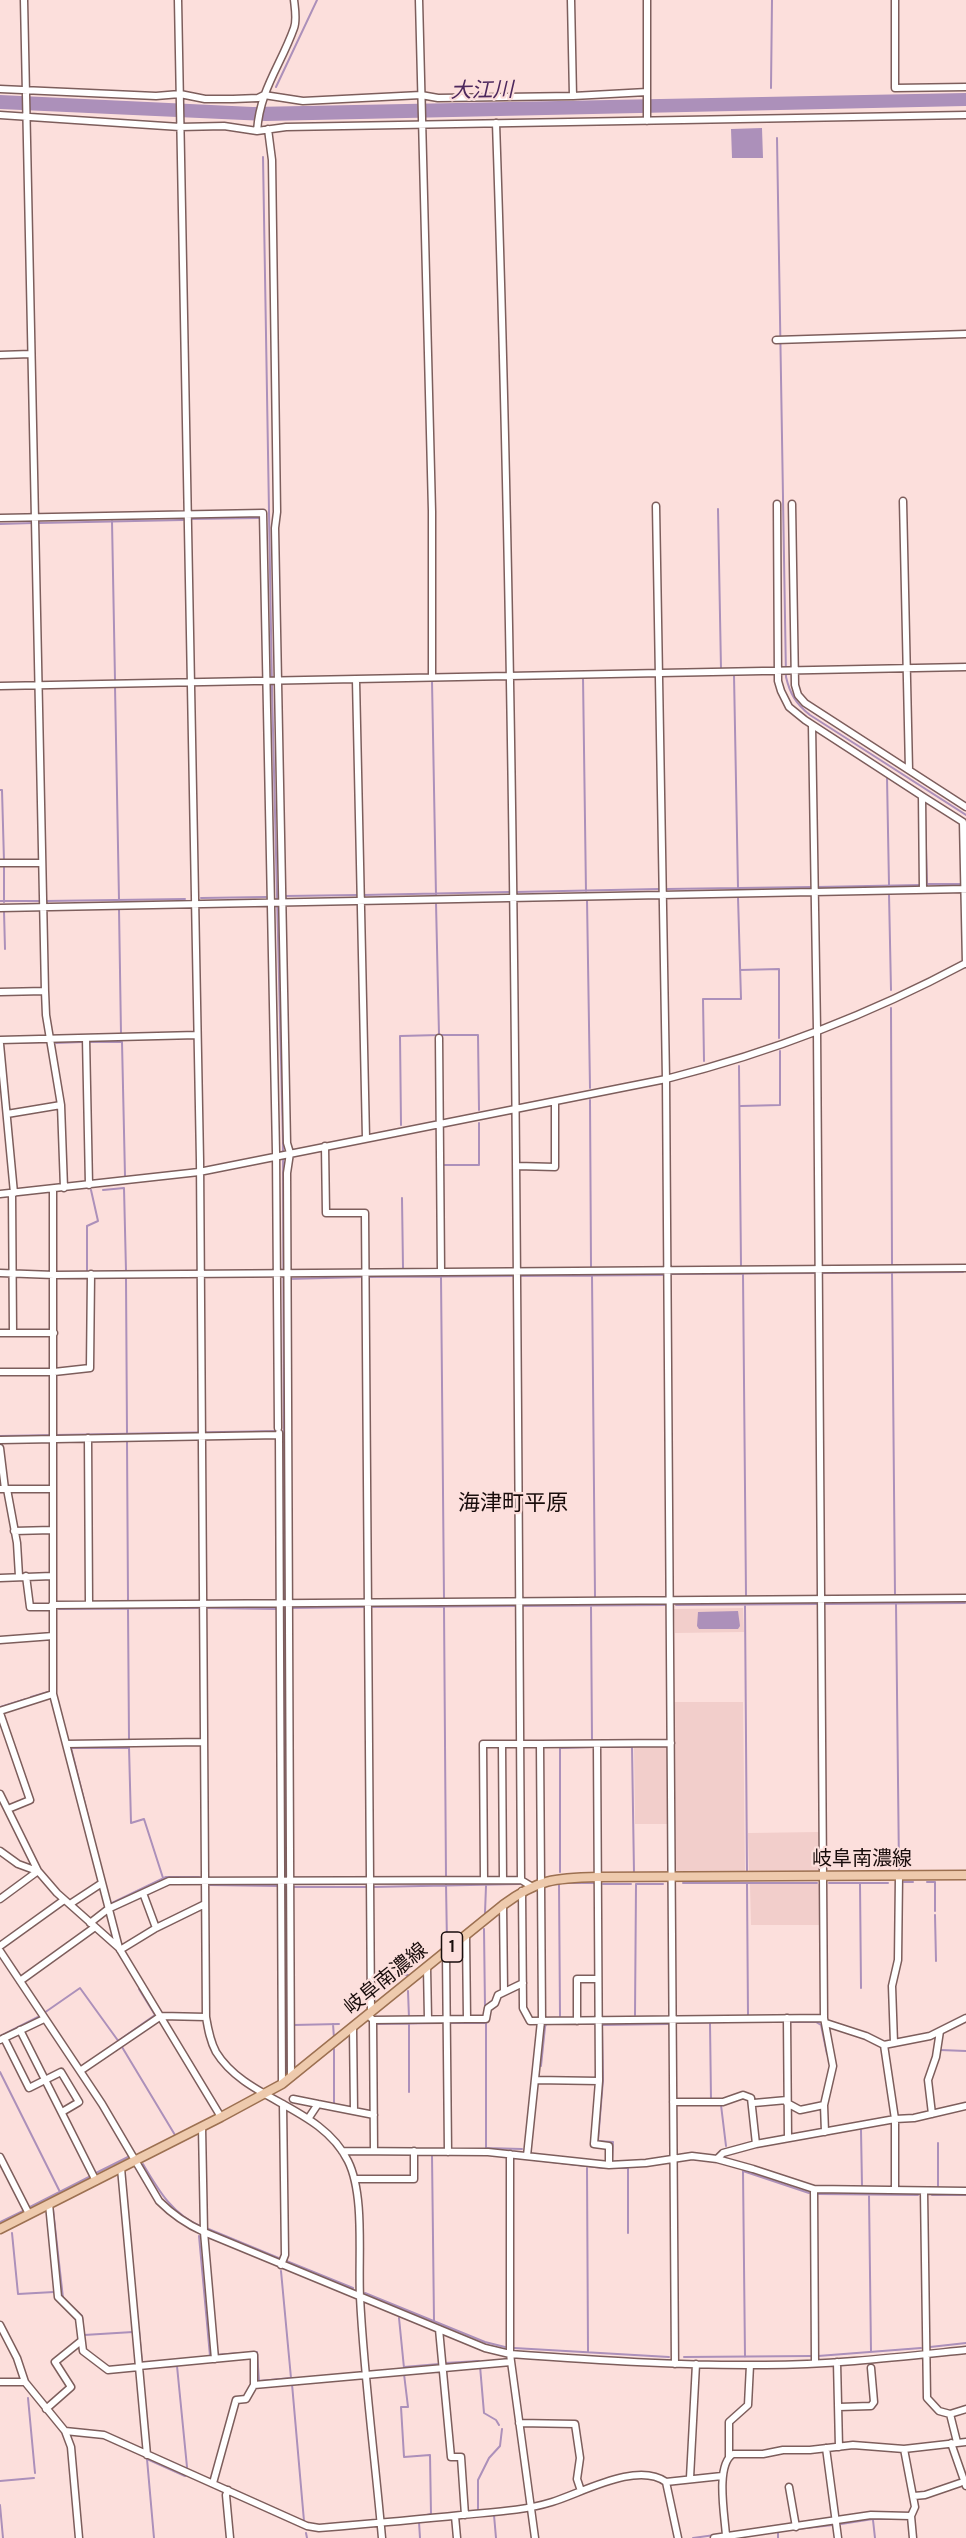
<!DOCTYPE html>
<html>
<head>
<meta charset="utf-8">
<style>
	body { margin:0 }
	canvas { display:block; background:#fcdfdc }
</style>
</head>
<body>
<canvas width="966" height="2538"></canvas>
<script>
const ctx = document.querySelector('canvas').getContext('2d');
ctx.lineJoin = 'round';
function paint(path, color) {
  ctx.fillStyle = color;
  ctx.fill(path, 'evenodd');
}
function strokePath(path, color, width, dash) {
  ctx.strokeStyle = color;
  ctx.lineWidth = width;
  ctx.lineCap = dash ? 'butt' : 'round';
  ctx.setLineDash(dash || []);
  ctx.stroke(path);
}
function drawText(font, color, halo, rows, align = 'center') {
  ctx.font = font + ' Karla,"Noto Sans JP",sans-serif';
  ctx.lineWidth = 4.5;
  ctx.setLineDash([]);
  ctx.textBaseline = 'middle';
  ctx.strokeStyle = halo;
  ctx.fillStyle = color;
  for (const [text, x, y, turn = 0] of rows) {
    ctx.save();
    ctx.translate(x, y);
    ctx.rotate((+turn || 0) * Math.PI / 180);
    ctx.textAlign = isNaN(turn) ? turn : align;
    if (halo) ctx.strokeText(text, 0, 0);
    ctx.fillText(text, 0, 0);
    ctx.restore();
  }
}
paint(new Path2D(`
	M743 1608 744 1632 675 1633 674 1609Z
	M675 1702H743L745 1873 676 1872Z
	M634 1746 668 1747 669 1824H635Z
	M820 1832V1873H749L748 1833Z
	M750 1884H819L820 1925H751Z`), '#f2cecb');
paint(new Path2D(`
	M966 93V106L266 121 0 109V95L253 107Z
	M762 128 763 158H732L731 129Z
	M738 1611 740 1626 738 1629H699L697 1626 698 1612Z`), '#ac90ba');
strokePath(new Path2D(`
	M276 87 317 0
	M771 88 772 0
	M777 138 786 677C790 694 796 704 810 715L966 815
	M263 157 272 689 283 1141 286 2066
	M718 509 721 669
	M192 519 259 518
	M112 521 115 680
	M39 523 183 520
	M0 524 33 523
	M734 675 738 888
	M583 677 586 893
	M432 681 436 896
	M115 686 119 900
	M887 777 889 885
	M0 790H2L4 861
	M925 813 927 884
	M4 865V902
	M927 884H960
	M817 887 920 885
	M666 889 811 887
	M515 892 659 889
	M889 894 891 990
	M363 895 509 892
	M285 896 358 895
	M201 898 266 897
	M587 899 590 1088
	M0 901H40
	M46 901 185 899
	M119 909 121 1034
	M4 911 5 949
	M740 970 779 969V1038
	M891 1008 892 1265
	M439 1035H478L479 1110
	M90 1042H122L125 1176
	M12 1043 46 1042
	M56 1043 82 1042
	M704 1061 703 999H741L738 897
	M739 1066 741 1266
	M590 1100 591 1267
	M741 1106 780 1105V1051
	M401 1125 400 1036 439 1035 436 903
	M103 1190 124 1188 126 1271
	M402 1198 403 1268
	M444 1268 443 1165H479V1123
	M87 1271V1226L98 1221 91 1190
	M892 1271 895 1596
	M821 1273 963 1272
	M670 1274 816 1273
	M743 1274 746 1596
	M592 1275 595 1597
	M441 1276 444 1599
	M520 1276 665 1275
	M368 1277 515 1276
	M65 1278H87
	M93 1278H126L127 1433
	M288 1279 363 1277
	M0 1436 278 1431
	M127 1441 128 1600
	M896 1603 899 1869
	M824 1604 965 1603
	M676 1605 818 1604
	M745 1605 747 1872
	M522 1606 666 1605
	M591 1606 592 1741
	M371 1607 517 1606
	M444 1607 446 1878
	M128 1608 129 1740
	M207 1608 276 1609
	M292 1608 366 1607
	M59 1609 198 1608
	M31 1697 48 1692
	M0 1707 26 1699
	M129 1747 131 1823 144 1819 163 1878
	M600 1747H632L634 1873
	M91 1828 71 1748H129
	M560 1872V1748L592 1747
	M904 1882H913
	M927 1882H935V1911
	M446 1883 447 1944
	M558 1883H594
	M559 1883 560 2016
	M683 1883H817
	M829 1883H888
	M860 1883 861 1988
	M603 1884H631
	M747 1884 748 2016
	M210 1885 277 1886
	M293 1887H368
	M373 1887 519 1884
	M112 1903 166 1877H199
	M485 1913 486 1886
	M935 1915 936 1961
	M484 1929 485 2008
	M374 1975H408
	M408 1991 409 2018
	M44 2013 80 1988 119 2042
	M635 2015 636 1884H663
	M736 2022H783
	M791 2022H816L821 2025 827 2054
	M409 2023V2092
	M450 2023H486V2148L522 2149
	M679 2023 726 2022
	M710 2023 711 2100
	M333 2024 334 2038
	M375 2024 443 2023
	M560 2024H595
	M293 2025 339 2024
	M0 2036 38 2017
	M118 2041 155 2015 139 1989
	M122 2047 175 2135
	M334 2049V2105
	M940 2050 966 2051
	M541 2066 545 2027 546 2024 560 2023
	M0 2072 60 2192
	M711 2105H721L726 2146
	M861 2130 862 2186
	M432 2155 434 2321
	M518 2158 603 2168
	M612 2159 613 2142 598 2141 603 2080 602 2025 668 2024
	M143 2164C159 2191 172 2214 202 2227
	M587 2168 588 2352
	M610 2168H628V2233
	M96 2173 128 2157
	M938 2186V2143
	M818 2194 918 2195
	M869 2195 871 2352
	M932 2195H966
	M30 2207 89 2177
	M53 2209 63 2298
	M0 2222 23 2211
	M206 2228 281 2259
	M12 2233 18 2294 54 2292
	M199 2236 210 2356
	M284 2260 353 2288
	M365 2293 485 2342 505 2347
	M69 2304 82 2316 84 2335 133 2332
	M399 2318 404 2368
	M139 2331 142 2363
	M930 2347 966 2343
	M514 2348 669 2357
	M255 2352H257L259 2381 291 2378 281 2271
	M216 2355 240 2353
	M818 2356 921 2348
	M684 2357 811 2356
	M745 2357 743 2171 809 2193
	M445 2363 479 2361
	M480 2366 484 2413 496 2420 499 2425
	M404 2367 439 2364
	M143 2368 177 2366 187 2467
	M404 2374 408 2407H401L404 2457 430 2455 431 2514 418 2517
	M292 2384 304 2521
	M28 2398 35 2473
	M0 2481 34 2478
	M0 2505 3 2538
	M478 2511V2480L489 2458 500 2446 502 2429
	M494 2515 496 2538
	M873 2520 875 2538
	M419 2522 420 2538
	M841 2524 873 2519H907
	M778 2531V2538
	M779 2531 833 2525
	M306 2533 307 2538
	M154 2538 147 2459 185 2476
	M693 2538 722 2534`), '#ac90ba', 2);
const minor = new Path2D(`
	M24 0 45 991 46 1015 61 1105 64 1188
	M178 0 200 1160 206 2017C208 2029 210 2041 216 2052 246 2101 321 2106 348 2161 365 2195 358 2258 360 2297 364 2377 375 2458 382 2538
	M419 0 432 511V677
	M571 0 573 96
	M647 0V121
	M895 0V88L966 87
	M0 89 156 96 180 94 205 99H233L258 98 264 95 303 101 421 95 438 98 573 96 647 92
	M0 115 180 127 224 126 257 131 286 127 966 115
	M496 123C516 708 517 1294 521 1880
	M268 129 272 160 277 512 275 528 287 1143 290 1153 287 1173 291 2077
	M257 131C260 89 281 65 294 28 297 20 295 9 294 0
	M776 340 966 334
	M0 355 31 354
	M903 501 909 770
	M777 504 778 681 781 691 789 707 805 720 922 796
	M792 504 795 685 798 695 805 703 966 807
	M656 506 666 1079 675 2364
	M0 518 263 513 276 1152 278 1428
	M356 680 366 1138
	M0 686 966 667
	M812 725 817 1030 824 2018 833 2066 824 2105 825 2132
	M0 863H42
	M923 890 922 796 963 822 966 964
	M0 908 966 889
	M0 992 45 991
	M86 1038 89 1185
	M439 1038 441 1271
	M0 1040 197 1035
	M0 1044 14 1193
	M7 1114 61 1105
	M325 1146 326 1213H365L371 2012
	M517 1166 555 1167V1102
	M53 1189V1694L119 1948
	M12 1193 13 1333
	M0 1194 199 1172 666 1079C769 1053 873 1013 966 963
	M0 1273 54 1275 966 1268
	M0 1333H54
	M0 1372H54L90 1368 91 1274
	M279 1435 282 2084
	M88 1438 89 1604
	M0 1440 279 1435V1433
	M0 1448 5 1489
	M0 1489H51
	M7 1489 17 1543 19 1576
	M14 1531 52 1530
	M26 1576 30 1607H52
	M0 1578 52 1576
	M52 1605 966 1598
	M0 1640 53 1636
	M0 1711 53 1694
	M0 1713 30 1800 8 1809
	M66 1744 203 1742
	M502 1744 503 1880
	M540 1744 671 1743
	M0 1794 38 1871 57 1893 119 1948 221 2117
	M0 1851 18 1864 37 1871
	M484 1880 483 1744H540L542 2021
	M522 1891 523 2008 530 2021 824 2018
	M0 1899 38 1871
	M70 1904 102 1883
	M503 1905 504 1991
	M90 1923 108 1909 169 1881 521 1880 531 1886
	M156 1928 205 1904
	M0 1946 64 1900
	M120 1950 156 1928 143 1893
	M0 1951 102 2104 159 2201C173 2215 186 2224 204 2232L485 2348 510 2354C595 2360 680 2366 765 2365 832 2365 899 2357 966 2350
	M446 1952 448 2152
	M427 1967 428 2019
	M20 1981 95 1927
	M368 2015 373 2020 467 2019 466 1936
	M787 2018 788 2138
	M467 2019H486L488 2008 495 2003 498 1995 523 1983
	M373 2020 374 2151
	M577 2021V1979H598
	M826 2023 866 2036 884 2045 930 2036 966 2018
	M353 2028 354 2111
	M20 2030 96 2181
	M4 2038 29 2088 61 2072 79 2102 62 2112
	M0 2040 44 2019
	M894 2043 892 1986 898 1960 899 1876
	M884 2045 895 2119V2190
	M80 2071 161 2016 206 2017
	M535 2080 599 2081 597 1744
	M599 2081 594 2144 609 2146V2165
	M293 2099 318 2104
	M673 2102H723L743 2095 751 2098 756 2144
	M754 2103 787 2100
	M787 2103 800 2110 824 2105
	M932 2114 928 2080 936 2057 940 2031
	M308 2119 318 2104 374 2115
	M202 2127 204 2232 215 2359
	M342 2151 488 2152 609 2165 646 2163 692 2156 717 2159 753 2169 814 2189 966 2191
	M510 2154V2354L535 2538
	M527 2156 541 2021
	M0 2157 29 2214
	M717 2159 723 2153 756 2144 895 2119 914 2118 966 2106
	M121 2168 147 2455
	M355 2179H414V2151
	M814 2189 815 2363
	M924 2191 927 2398 939 2411 950 2414 957 2442
	M49 2204 58 2297 79 2318 83 2351 108 2370 139 2367
	M281 2265 285 2255 283 2104
	M0 2325 17 2358 25 2382 65 2431 71 2447 79 2538
	M439 2329 451 2457H461L465 2515
	M837 2362 839 2447
	M139 2366 254 2355V2385L511 2362
	M0 2382H25
	M839 2407 871 2406 874 2402 871 2368
	M46 2409 71 2387 55 2362 81 2341
	M950 2414 966 2409
	M519 2423 575 2424 580 2458 577 2479 581 2491
	M65 2431 104 2435 307 2526 319 2528C367 2524 414 2520 461 2515 492 2512 523 2511 552 2502 582 2493 637 2461 666 2482L678 2538
	M951 2443 966 2486
	M826 2448 838 2538
	M904 2449 915 2507 911 2516 913 2538
	M729 2457V2422L748 2405 750 2365
	M690 2478 696 2364
	M666 2482 722 2476
	M213 2483 236 2400 246 2399 254 2385
	M789 2487 796 2527
	M228 2490 226 2495 230 2538
	M914 2496 925 2495 960 2483
	M455 2516 457 2538
	M726 2536C725 2517 715 2465 733 2454H763L783 2450H810L853 2445 904 2449 966 2442
	M714 2538 871 2515 911 2516`);
const major = new Path2D(`
	M0 2229 221 2117 282 2084 503 1905C538 1879 555 1878 598 1877L966 1875`);
strokePath(minor, '#7d5e5c', 9);
strokePath(major, '#9c7051', 11);
strokePath(minor, '#fff', 6);
strokePath(major, '#eecaad', 8);
for (const [x, y, w] of [
	[452,1947,21]
]) {
  const box = new Path2D();
  box.roundRect(x - w / 2, y - 15, w, 30, 4.5);
  ctx.fillStyle = '#fcdfdc';
  ctx.fill(box);
  strokePath(box, '#190d0c', 1.5);
}
drawText('bold 18px', '#190d0c', null, [
	["1",452,1947]
]);
drawText('20px', '#190d0c', '#fcdfdc', [
	["岐阜南濃線",862,1859],
	["岐阜南濃線",386,1979,-39]
]);
drawText('italic 21px', '#4d285d', '#fcdfdc', [
	["大江川",482,91,-1]
]);
drawText('22px', '#190d0c', '#fcdfdc', [
	["海津町平原",513,1504]
]);
</script>
</body>
</html>
